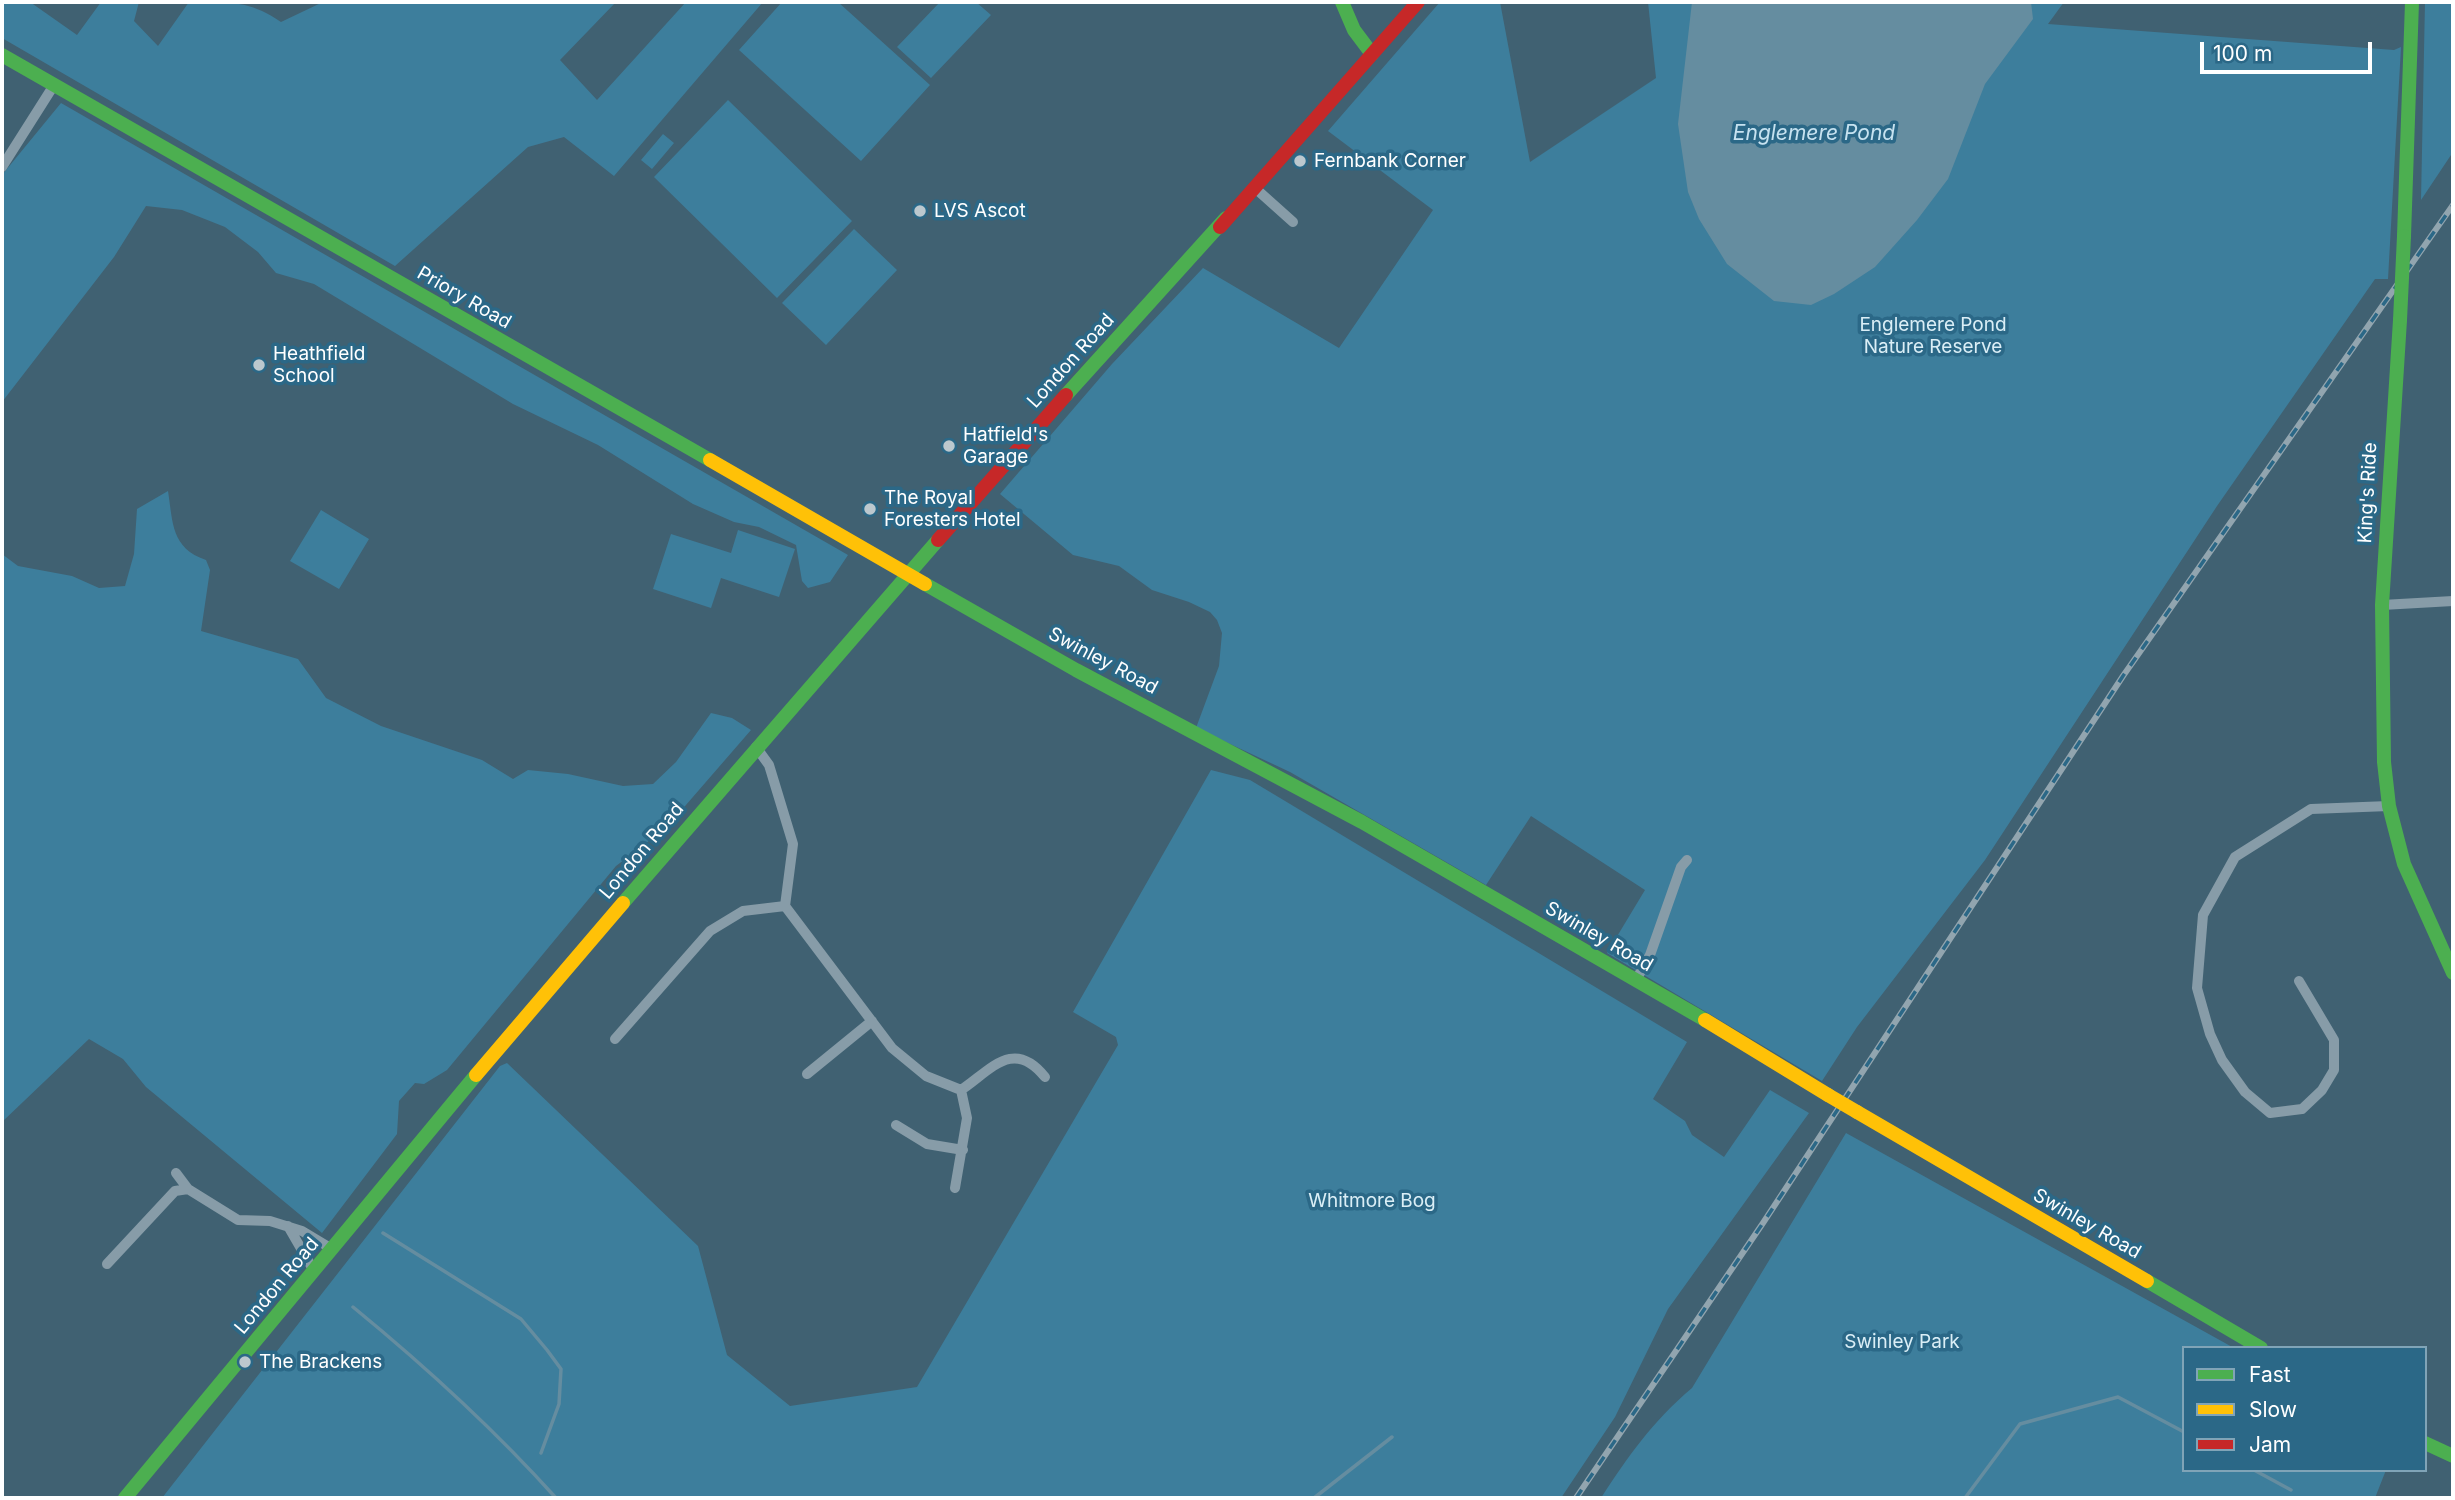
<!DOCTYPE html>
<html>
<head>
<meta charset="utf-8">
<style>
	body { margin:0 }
	#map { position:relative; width:2455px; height:1500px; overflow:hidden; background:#406172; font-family:Inter,sans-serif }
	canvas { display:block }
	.frame { position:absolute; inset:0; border:4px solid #fff; pointer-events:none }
	.legend { position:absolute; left:2182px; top:1346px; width:245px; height:126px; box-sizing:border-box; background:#2b6887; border:2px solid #80a4b7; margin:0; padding:9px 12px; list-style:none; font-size:21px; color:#fff }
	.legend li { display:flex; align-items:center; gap:14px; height:35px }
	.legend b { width:35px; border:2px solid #80a4b7 }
	.scale { position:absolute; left:2200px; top:42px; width:172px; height:32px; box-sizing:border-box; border:4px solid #fff; border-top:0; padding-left:9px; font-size:21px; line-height:24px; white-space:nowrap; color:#fff; -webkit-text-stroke:5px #2b6887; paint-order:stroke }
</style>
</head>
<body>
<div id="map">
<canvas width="2455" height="1500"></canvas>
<div class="frame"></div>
<ul class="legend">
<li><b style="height:9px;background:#4caf50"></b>Fast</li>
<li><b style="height:9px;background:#ffc107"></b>Slow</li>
<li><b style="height:9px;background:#c62828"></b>Jam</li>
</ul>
<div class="scale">100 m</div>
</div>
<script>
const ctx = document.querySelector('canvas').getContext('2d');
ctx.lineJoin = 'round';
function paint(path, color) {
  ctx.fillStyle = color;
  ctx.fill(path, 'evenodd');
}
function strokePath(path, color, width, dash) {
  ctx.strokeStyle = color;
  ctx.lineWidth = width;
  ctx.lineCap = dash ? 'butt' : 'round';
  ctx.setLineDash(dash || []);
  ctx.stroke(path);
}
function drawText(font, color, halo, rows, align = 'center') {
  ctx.font = font + ' Inter,sans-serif';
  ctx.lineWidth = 7;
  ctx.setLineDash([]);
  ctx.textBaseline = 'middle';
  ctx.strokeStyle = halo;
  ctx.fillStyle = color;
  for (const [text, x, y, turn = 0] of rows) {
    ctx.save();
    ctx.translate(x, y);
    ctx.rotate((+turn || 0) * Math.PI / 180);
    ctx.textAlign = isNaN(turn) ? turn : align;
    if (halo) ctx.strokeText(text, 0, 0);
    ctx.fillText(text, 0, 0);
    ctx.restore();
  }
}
paint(new Path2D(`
	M2 2H30L77 35 101 2H139L134 21 158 46 189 2C230 2 249 0 281 22L323 2H616L560 60 597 100 686 2H763L614 176 564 137 528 147 395 266 2 38Z
	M782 2H838L930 85 861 161 739 50Z
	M940 2H976L991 15 931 78 897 47Z
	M1440 2H1500L1530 162 1656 78 1648 2H2064L2048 24 2394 50 2401 47 2388 279H2375L2217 506 1985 860 1857 1027 1822 1081 1607 953 1645 890 1531 816 1486 885 1290 772 1196 728 1219 666 1222 633 1217 620 1210 612 1189 602 1152 590 1119 566 1073 555 1000 494 1112 364 1203 268 1339 348 1433 210 1328 131Z
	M2425 2H2453V152L2421 200Z
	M728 100 852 221 777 298 654 177Z
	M61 103 848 555 830 582 808 588 802 581 796 545 759 527 734 522 693 504 598 445 513 404 314 284 276 273 258 252 225 227 182 210 146 206 114 257 2 402V175Z
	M663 134 674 143 652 169 641 160Z
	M854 229 897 270 826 345 782 303Z
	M168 491C173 523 171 548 206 560L210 570 201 631 298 659 326 698 381 726 482 760 513 779 528 770 568 774 623 786 653 784 676 762 711 713 732 718 751 730 666 828 616 866 447 1070 424 1084 415 1083 399 1101 397 1134 322 1233 146 1087 123 1059 89 1039 2 1122V554L18 566 72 576 99 588 125 586 134 554 137 509Z
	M321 510 369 539 339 589 290 561Z
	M738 530 795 549 779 597 721 578 711 608 653 589 671 534 731 553Z
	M1211 770 1250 780 1687 1042 1653 1099 1685 1121 1692 1135 1724 1157 1770 1090 1809 1113 1668 1309 1615 1417 1561 1498H162L500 1066 507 1063 698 1246 727 1355 790 1406 917 1387 1118 1045 1116 1037 1073 1012Z
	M1846 1133 2234 1348H2184V1470H2386L2375 1498H1601C1629 1455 1652 1422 1692 1388Z`), '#3d7e9c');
paint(new Path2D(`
	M1692 2H2031L2033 19 1985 84 1948 179 1917 220 1875 267 1834 294 1811 305 1774 301 1727 264 1699 219 1688 192 1678 124Z`), '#658da0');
strokePath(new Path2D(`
	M383 1233 521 1319 547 1350 561 1369 559 1404 541 1453
	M353 1307C425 1366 493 1428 556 1498
	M2254 1470 2291 1490
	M1314 1498 1392 1437
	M1965 1498 2020 1424 2118 1397 2184 1432`), '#658da0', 3.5);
strokePath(new Path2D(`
	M2 167 54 85
	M1255 188 1293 222
	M2382 605 2453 601
	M756 747 769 765 793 844 785 906 892 1048 926 1076 961 1090
	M1636 980 1650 955 1681 867 1687 860
	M2299 981 2334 1040V1070L2322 1090 2302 1109 2270 1113 2245 1092 2222 1060 2210 1034 2197 988 2203 915 2235 857 2311 809 2389 806
	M615 1039 710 931 743 911 785 906
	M807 1074 872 1021
	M961 1090C990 1071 1013 1037 1045 1077
	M896 1125 927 1144 963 1150
	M176 1173 188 1189
	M955 1188 967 1118 961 1090
	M288 1226 314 1271
	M107 1264 175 1191 188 1189 238 1220 270 1221 302 1231 332 1249`), '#879ca8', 10);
strokePath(new Path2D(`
	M1342 2 1354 30 1372 54
	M2 55 710 460
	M2404 236 2412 2
	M2400 320 2382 605 2384 762 2389 806 2404 864 2453 973
	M1066 395 1226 218
	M925 584 1076 670 1362 822 1705 1020
	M623 903 938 540
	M2147 1281 2261 1348
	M2425 1443 2453 1456
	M125 1498 476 1075`), '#4caf50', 14);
strokePath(new Path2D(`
	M710 460 925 584
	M1705 1020 1828 1095
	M476 1075 623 903
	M1857 1112 2147 1281`), '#ffc107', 14);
strokePath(new Path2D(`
	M1220 227 1418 2
	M938 540 1066 395`), '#c62828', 14);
const rail = new Path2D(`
	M1576 1498 1763 1223 2123 676 2453 205`);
strokePath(rail, '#92a5af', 6);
strokePath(rail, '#2b6887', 3.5, [10]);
strokePath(new Path2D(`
	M2400 320 2404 236`), '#4caf50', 14);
strokePath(new Path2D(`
	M1828 1095 1857 1112`), '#ffc107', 14);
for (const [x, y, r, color] of [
	[1300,161,7,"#bcc8ce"],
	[920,211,7,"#bcc8ce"],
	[259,365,7,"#bcc8ce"],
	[949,446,7,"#bcc8ce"],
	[870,509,7,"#bcc8ce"],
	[245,1362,7,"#bcc8ce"]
]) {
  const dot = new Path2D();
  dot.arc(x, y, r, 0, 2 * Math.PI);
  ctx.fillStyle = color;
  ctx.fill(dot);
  strokePath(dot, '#2b6887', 2.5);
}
drawText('19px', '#fff', '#2b6887', [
	["Fernbank Corner",1314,161],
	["LVS Ascot",934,211],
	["Heathfield",273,354],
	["School",273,376],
	["Hatfield's",963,435],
	["Garage",963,457],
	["The Royal",884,498],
	["Foresters Hotel",884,520],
	["The Brackens",259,1362]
], 'left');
drawText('19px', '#fff', '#2b6887', [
	["Priory Road",464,298,30],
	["London Road",1071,361,-48],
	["King's Ride",2368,493,-87],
	["Swinley Road",1103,661,28],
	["London Road",642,851,-50],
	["Swinley Road",1599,937,30],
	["Swinley Road",2087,1224,30],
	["London Road",277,1286,-50]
]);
drawText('19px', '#daeef6', '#2b6887', [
	["Englemere Pond",1933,325],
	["Nature Reserve",1933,347],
	["Whitmore Bog",1372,1201],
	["Swinley Park",1902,1342]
]);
drawText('italic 21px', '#c6e2f0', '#2b6887', [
	["Englemere Pond",1814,134]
]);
</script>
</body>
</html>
